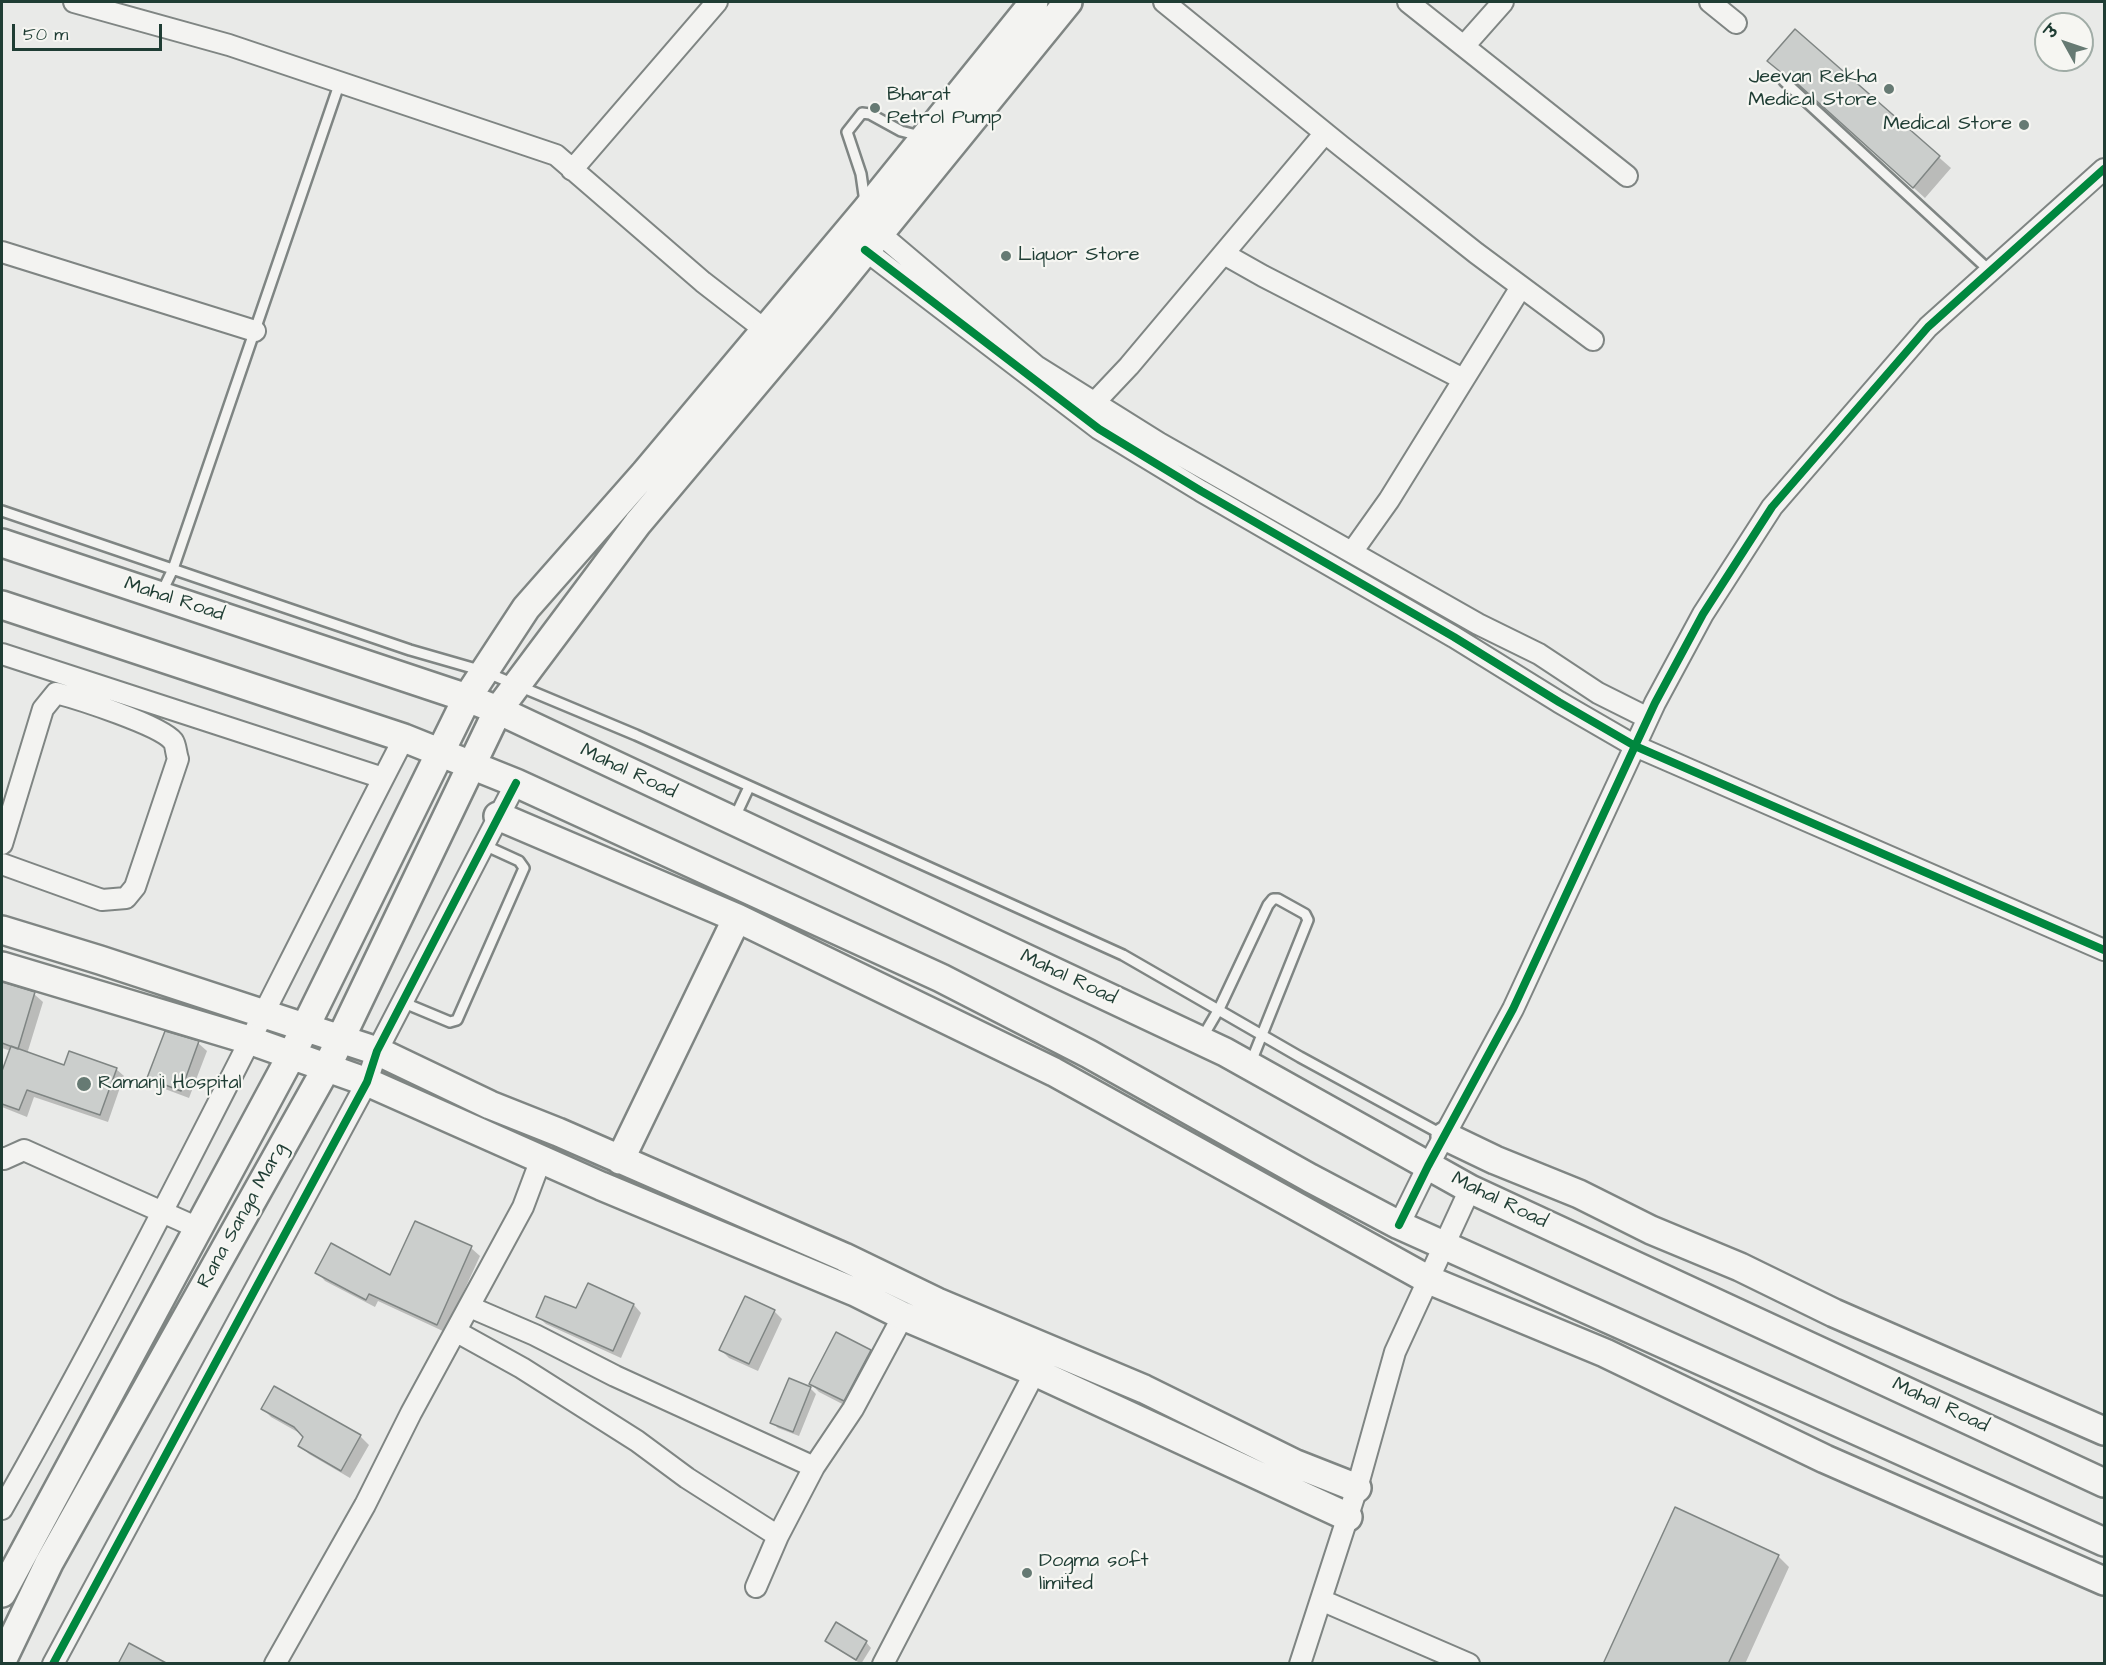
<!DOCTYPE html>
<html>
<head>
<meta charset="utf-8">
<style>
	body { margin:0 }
	#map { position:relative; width:2106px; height:1665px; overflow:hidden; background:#e9eae8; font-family:"Architects Daughter","Playpen Sans Deva",sans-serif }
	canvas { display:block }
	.frame { position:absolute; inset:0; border:3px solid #1f3d34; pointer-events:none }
	.north { position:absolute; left:2034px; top:12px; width:60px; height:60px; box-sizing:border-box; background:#f6f6f2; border:2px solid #a0aca6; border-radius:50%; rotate:310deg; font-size:16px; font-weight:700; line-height:24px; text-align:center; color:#1f3d34 }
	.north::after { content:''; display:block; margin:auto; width:21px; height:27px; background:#667a73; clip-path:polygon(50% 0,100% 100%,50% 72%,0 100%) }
	.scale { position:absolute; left:12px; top:24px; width:150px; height:27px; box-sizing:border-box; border:3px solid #1f3d34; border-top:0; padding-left:8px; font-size:18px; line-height:21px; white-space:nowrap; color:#1f3d34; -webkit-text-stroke:4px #f6f6f2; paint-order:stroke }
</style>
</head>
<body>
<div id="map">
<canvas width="2106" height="1665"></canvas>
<div class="frame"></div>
<div class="north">उ</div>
<div class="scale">50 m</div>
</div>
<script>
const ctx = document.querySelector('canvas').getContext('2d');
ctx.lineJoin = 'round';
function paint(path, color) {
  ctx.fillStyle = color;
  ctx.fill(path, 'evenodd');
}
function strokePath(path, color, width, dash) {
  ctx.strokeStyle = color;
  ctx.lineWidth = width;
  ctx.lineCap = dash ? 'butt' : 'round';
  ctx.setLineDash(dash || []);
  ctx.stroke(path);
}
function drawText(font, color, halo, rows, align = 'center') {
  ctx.font = font + ' "Architects Daughter",sans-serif';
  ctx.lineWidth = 4.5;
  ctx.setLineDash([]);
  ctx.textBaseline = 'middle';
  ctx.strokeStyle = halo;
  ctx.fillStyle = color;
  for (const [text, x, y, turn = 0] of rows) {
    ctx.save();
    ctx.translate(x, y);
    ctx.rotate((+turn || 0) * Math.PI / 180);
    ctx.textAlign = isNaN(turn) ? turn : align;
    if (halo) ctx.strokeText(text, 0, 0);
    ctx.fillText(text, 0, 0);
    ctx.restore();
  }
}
paint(new Path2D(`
	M1795 31 1951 168 1925 198 1802 87 1796 85 1769 61Z
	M2 983 34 994 43 1002 27 1054 65 1067 116 1069 124 1076 108 1122 34 1097 27 1117 2 1107V1076L11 1051 2 1048Z
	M198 1043 207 1051 189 1098 157 1086 149 1078Z
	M416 1223 471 1248 480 1256 445 1332 378 1301 375 1307 325 1281 317 1272 391 1277Z
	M588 1285 634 1305 641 1313 621 1358 546 1324 538 1317 577 1310Z
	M774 1311 782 1319 758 1371 729 1358 721 1350Z
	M870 1352 878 1360 852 1409 819 1392 811 1384Z
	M789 1380 810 1388 816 1394 799 1436 778 1428 772 1423Z
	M274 1388 360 1436 369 1445 350 1478 309 1454 300 1446 305 1437 303 1435 271 1417 263 1409Z
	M1778 1556 1789 1567 1745 1664H1605Z
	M827 1641 866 1642 871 1648 861 1664Z`), '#0003');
const building = new Path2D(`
	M1795 29 1940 156 1913 188 1789 76 1783 74 1767 61Z
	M2 982 35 992 18 1049 2 1043Z
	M165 1031 199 1041 181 1091 147 1078Z
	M11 1046 64 1065 69 1051 117 1068 100 1115 27 1090 19 1110 2 1104V1071Z
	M415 1221 472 1246 437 1325 369 1294 366 1300 315 1273 331 1243 390 1275Z
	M588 1283 634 1304 613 1351 536 1317 545 1296 576 1308Z
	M745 1296 775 1310 749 1364 719 1350Z
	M836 1332 871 1350 844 1401 809 1384Z
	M789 1378 811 1387 793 1432 770 1423Z
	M274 1386 361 1435 341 1471 298 1446 303 1437 294 1427 261 1409Z
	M1675 1507 1779 1555 1728 1664H1603Z
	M836 1622 867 1641 856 1660 825 1641Z
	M129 1643 168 1664H118Z`);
paint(building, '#cbcecc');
strokePath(building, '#7f8583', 1.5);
const lane = new Path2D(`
	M1784 81 1990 271
	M865 202 861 174 847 132 862 113 870 114 901 131 920 136
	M2 511 410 650 483 671 636 735 1123 955 1300 1057 1443 1135
	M161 594 173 569 340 82
	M734 819 749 787
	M402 1002 450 1022 457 1020 524 868 519 861 484 845
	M1202 1038 1219 1009 1268 905 1273 899H1278L1305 914 1308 920 1251 1062`);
const street = new Path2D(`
	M74 2 229 45 556 155 703 282 765 330
	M1164 2 1341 146 1476 253 1593 340
	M1408 2 1627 176
	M1710 2 1736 23
	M1464 46 1503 2
	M572 170 717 2
	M879 233 1036 366 1159 443 1478 624 1539 654 1598 693 1648 718
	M865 250 1099 429 1201 491 1454 637 1559 702 1635 746 2104 950
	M2 252 255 331
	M1224 254 1263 276 1463 379
	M1095 402 1129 366 1325 133
	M1352 552 1389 500 1521 287
	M2 654 383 778
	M2 844 43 709 56 693C79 699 160 725 173 741 176 745 176 754 178 759L135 887 126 898 102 900 2 864
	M2 1158 4 1159 24 1150 198 1228
	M1399 1225 1428 1166 1513 1009 1655 703 1703 614 1772 507 1928 327 2104 169
	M470 1307 535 1335 615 1376 814 1467 853 1409 903 1316
	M457 1332 522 1368 637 1441 687 1478 778 1536 814 1467
	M2 1509C145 1257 271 995 404 738
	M756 1587 778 1536
	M1321 1600 1469 1664
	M53 1664 367 1082 377 1051 516 783
	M275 1664 365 1505 411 1413 523 1207 541 1159
	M883 1664 1035 1372
	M1300 1664 1357 1488 1395 1352 1470 1189`);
const secondary = new Path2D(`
	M2 543 467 698 498 710 1225 1052 1470 1189 2104 1483
	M2 605 404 738 516 783 941 978 1089 1054 1310 1178 1399 1225 2104 1542
	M498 816 737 918
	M2 930 100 960 377 1051 490 1105 558 1132 844 1257 937 1302 1144 1389 1296 1464 1357 1488
	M2 966 249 1040 367 1082 601 1186 855 1292 903 1316 1035 1372 1348 1517
	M1445 1136 1495 1160 1579 1194 1651 1230 1740 1267 1834 1313 2104 1431
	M620 1160 737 918 1054 1072 1429 1280 1605 1353 1825 1459 2104 1581
	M2 1593 291 1056 467 698 526 608 645 473 866 210 1034 2
	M2 1661 49 1563 327 1067 498 710 638 523 819 308 1068 2`);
strokePath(lane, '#7f8583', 14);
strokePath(street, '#7f8583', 24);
strokePath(secondary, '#7f8583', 32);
strokePath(lane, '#f3f3f1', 9);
strokePath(street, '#f3f3f1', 20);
strokePath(secondary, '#f3f3f1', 27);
strokePath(new Path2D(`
	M865 250 1099 429 1201 491 1454 637 1559 702 1635 746 2104 950
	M1399 1225 1428 1166 1513 1009 1655 703 1703 614 1772 507 1928 327 2104 169
	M53 1664 367 1082 377 1051 516 783`), '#00873e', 8);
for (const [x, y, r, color] of [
	[1889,89,6,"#667a73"],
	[875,108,6,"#667a73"],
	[2024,125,6,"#667a73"],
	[1006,256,6,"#667a73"],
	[84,1084,8,"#667a73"],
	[1027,1573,6,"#667a73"]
]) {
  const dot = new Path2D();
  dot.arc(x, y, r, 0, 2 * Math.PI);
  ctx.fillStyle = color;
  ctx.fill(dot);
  strokePath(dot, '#f6f6f2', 2);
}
drawText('20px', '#1f3d34', '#f6f6f2', [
	["Jeevan Rekha",1877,78,"right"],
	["Medical Store",1877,101,"right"],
	["Bharat",887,96],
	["Petrol Pump",887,119],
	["Medical Store",2012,125,"right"],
	["Liquor Store",1018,256],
	["Ramanji Hospital",98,1084],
	["Dogma soft",1039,1562],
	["limited",1039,1585]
], 'left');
drawText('20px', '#1f3d34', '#f6f6f2', [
	["Mahal Road",174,600,18],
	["Mahal Road",628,772,25],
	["Mahal Road",1068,978,25],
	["Mahal Road",1499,1201,26],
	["Rana Sanga Marg",243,1216,-61],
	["Mahal Road",1940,1406,25]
]);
</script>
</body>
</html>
